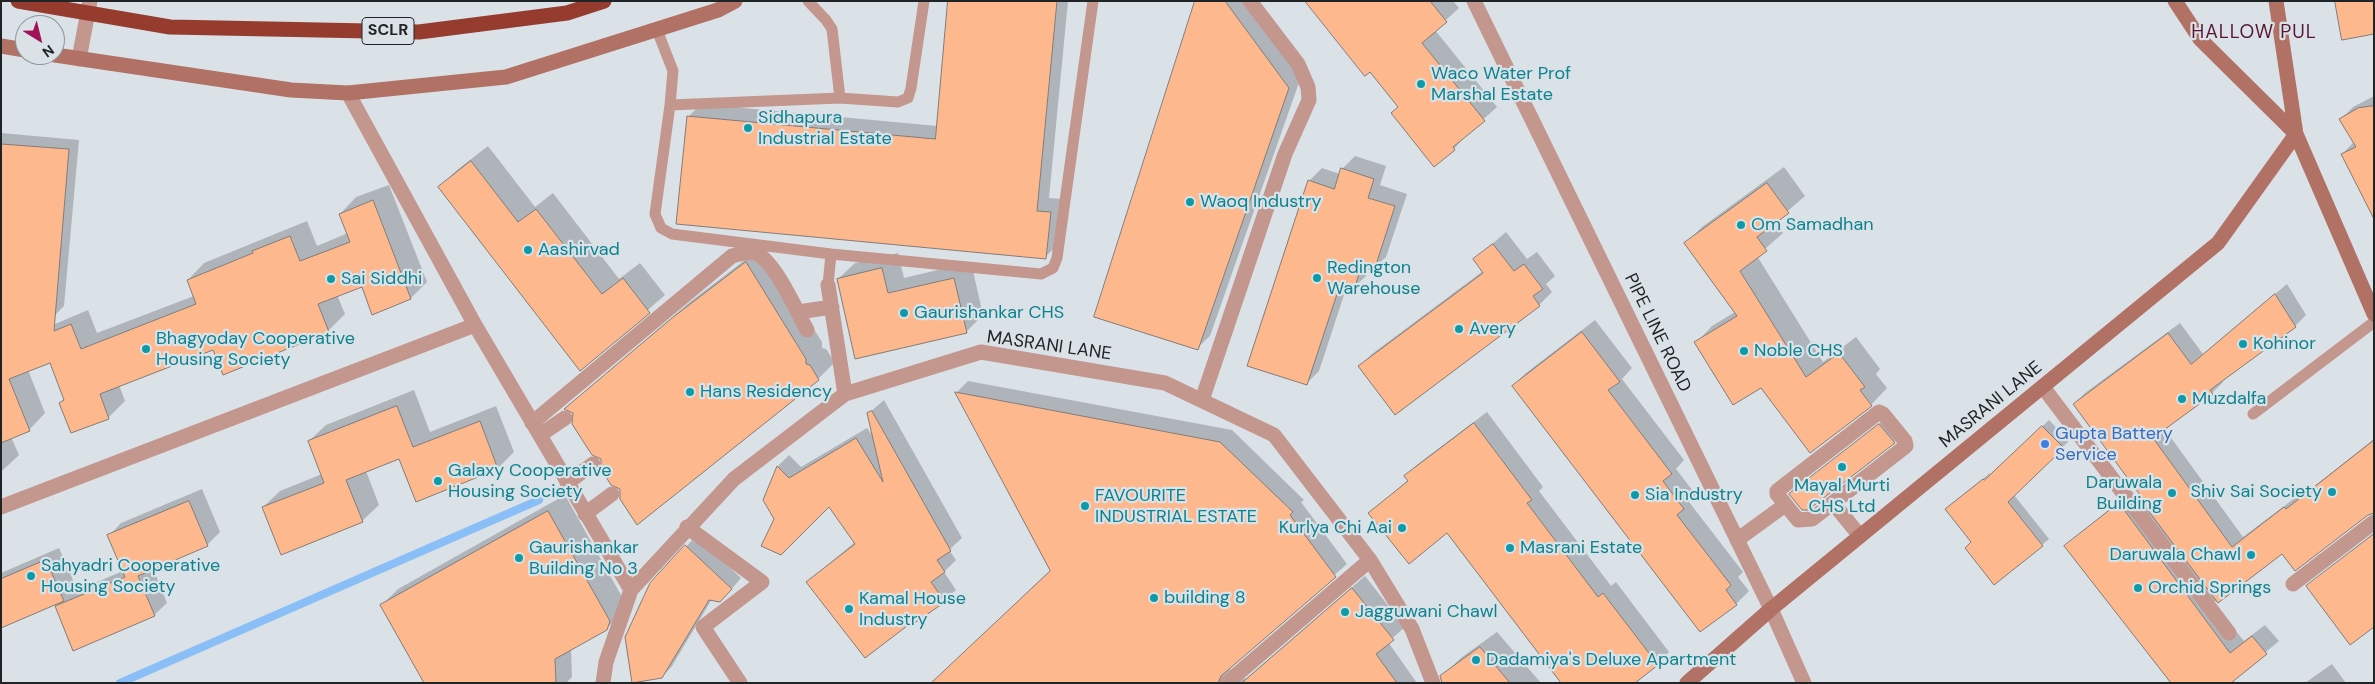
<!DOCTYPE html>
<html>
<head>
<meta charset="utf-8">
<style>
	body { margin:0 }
	#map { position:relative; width:2375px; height:684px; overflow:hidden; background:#dae2e8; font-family:"DM Sans",sans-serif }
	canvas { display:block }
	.frame { position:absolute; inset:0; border:2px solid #212427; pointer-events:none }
	.north { position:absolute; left:15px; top:15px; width:50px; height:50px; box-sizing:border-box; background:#dae2e8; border:1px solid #90969b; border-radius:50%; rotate:144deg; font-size:14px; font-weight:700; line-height:20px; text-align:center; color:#212427 }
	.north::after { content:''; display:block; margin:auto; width:18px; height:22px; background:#a11259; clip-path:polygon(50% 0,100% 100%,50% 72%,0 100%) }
</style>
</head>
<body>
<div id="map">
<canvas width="2375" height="684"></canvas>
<div class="frame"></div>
<div class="north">N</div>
</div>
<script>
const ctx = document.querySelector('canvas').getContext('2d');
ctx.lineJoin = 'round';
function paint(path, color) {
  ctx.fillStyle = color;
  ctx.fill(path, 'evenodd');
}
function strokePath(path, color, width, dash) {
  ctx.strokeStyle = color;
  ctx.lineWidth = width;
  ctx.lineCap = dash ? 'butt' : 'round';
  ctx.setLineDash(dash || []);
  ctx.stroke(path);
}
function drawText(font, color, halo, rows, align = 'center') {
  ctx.font = font + ' "DM Sans",sans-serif';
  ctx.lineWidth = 4.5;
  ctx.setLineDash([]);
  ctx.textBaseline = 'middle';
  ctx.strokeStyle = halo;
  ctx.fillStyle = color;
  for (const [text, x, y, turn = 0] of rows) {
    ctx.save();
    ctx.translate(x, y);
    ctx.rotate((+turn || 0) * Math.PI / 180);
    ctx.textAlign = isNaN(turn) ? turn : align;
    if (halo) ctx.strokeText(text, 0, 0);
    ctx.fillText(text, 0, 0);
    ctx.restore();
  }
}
paint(new Path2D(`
	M949 1H1068L1049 198 1063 199 1058 245 1045 257 688 117 701 104 937 126Z
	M1197 1H1247L1302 74 1210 336 1197 348Z
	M1306 1H1453L1459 8 1435 30 1497 107 1466 135 1454 149 1399 106 1370 70Z
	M2374 96V215L2342 154 2354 142 2341 119 2353 107Z
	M1 133 79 140 64 306 54 316 1 311Z
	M488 146 535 207 553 193 619 279 640 263 665 295 580 369 440 187 457 170Z
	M1355 156 1386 166 1380 185 1407 194 1386 257 1373 269 1369 268 1366 276 1353 288 1347 286 1319 371 1306 384 1309 181 1322 168 1340 174 1342 169ZM1362 260 1365 261 1360 275H1357Z
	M1784 167 1805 196 1775 222 1783 233 1757 256 1823 362 1856 337 1880 369 1876 374 1887 388 1871 405 1761 386 1696 343 1712 326 1735 312 1686 243 1702 227Z
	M389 185 427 282 411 298 363 286 337 295 345 314 328 331 214 348 119 385 125 401 108 418 60 403 65 398 50 361 28 370 45 413 29 430 11 437 19 455 1 472V347L88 310 97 333 194 296 188 280 204 263 307 221 317 246 348 233 340 214 356 197Z
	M1506 232 1527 259 1537 252 1555 276 1546 284 1552 292 1539 305 1360 366 1372 354 1483 271 1475 259Z
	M762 247 822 342V348L826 349 835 362 818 379 621 488 574 412 566 408 690 302Z
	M898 253 904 278 971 262 983 315 966 332 838 279 855 263Z
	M2287 284 2306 315 2295 326 2222 380 2223 382 2212 393 2164 428 2243 537 2296 497 2298 499 2374 439V512L2282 552 2213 603 2244 641 2265 625 2279 641 2229 683 2065 546 2132 491 2144 507 2148 503 2074 404 2085 393 2180 323 2203 354Z
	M1595 320 1632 368 1622 379 1684 460 1676 469 1696 495 1689 502 1743 572 1738 577 1749 591 1736 604 1701 630 1513 386 1526 373Z
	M968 381 1232 430 1304 500 1301 502 1347 564 1232 665 1229 672 1236 680 1247 678 1365 576 1405 627 1388 642 1417 683H932L1051 570 957 392Z
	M414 390 430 432 496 406 514 452 498 468 400 458 366 471 379 505 362 521 263 507 280 491 322 474 309 441 326 425Z
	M884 400 962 538 949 550 956 560 944 572 956 590 944 601 807 582 855 542 829 506 776 519 764 500 778 466 789 455 801 467 867 428 874 438 869 413Z
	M1487 412 1543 487 1539 491 1611 586 1616 582 1669 652 1657 664 1448 531 1370 513 1408 480 1406 476 1418 464Z
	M1890 415 1904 432 1894 442 1790 494Z
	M2049 420 2069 441 2014 495 2049 539 2042 545 1972 542 1946 509 1990 473 1991 475Z
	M202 489 220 532 207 545 153 568 167 603 154 615 56 607 62 600 1 626V573L59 548 76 587 69 594 123 571 109 536 121 523Z
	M565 495 626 604 623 612 606 629 571 649 572 677 566 683H425L382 605 398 589Z
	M2374 533V626L2308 586Z
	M696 536 741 578 730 591 712 599 672 666 662 677 633 682 625 640 651 584Z
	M1497 632 1541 683H1449L1445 673 1462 657Z
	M2332 664 2346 683H2305Z`), '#0003');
strokePath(new Path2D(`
	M120 683 539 500`), '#8abef7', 8);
const building = new Path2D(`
	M948 1H1057L1037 211 1051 212 1046 259 676 224 687 116 935 139Z
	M1195 1H1225L1289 88 1198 350 1094 317Z
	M1305 1H1430L1447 22 1422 43 1485 121 1453 147 1455 150 1434 167 1391 113 1398 107 1370 72 1365 76Z
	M2335 1H2374V34L2342 40Z
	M2374 106V219L2341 154 2356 147 2339 119 2358 108Z
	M1 144 69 149 54 331 71 324 81 349 196 304 187 280 253 253 252 251 290 236 300 261 350 242 339 214 373 200 411 299 372 315 362 287 318 304 329 332 223 375 213 350 100 394 109 419 71 433 59 403 64 400 50 363 9 379 30 431 1 443Z
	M471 161 518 222 536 209 602 294 623 278 650 313 580 371 438 187Z
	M1341 168 1374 179 1368 198 1395 206 1374 271 1361 267 1354 290 1340 285 1307 385 1247 366 1308 180 1334 189Z
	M1767 183 1789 213 1757 237 1767 251 1740 271 1806 377 1839 353 1865 387 1860 390 1872 406 1810 453 1761 388 1733 405 1694 342 1737 316 1684 243Z
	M1493 244 1514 271 1524 264 1543 289 1533 296 1540 306 1395 415 1358 366 1483 273 1473 259Z
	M746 262 806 359V364L810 365 819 380 637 525 620 499V489L611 485 601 469V459L592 455 572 424 573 413 564 409 672 318Z
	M882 268 888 293 954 278 967 333 855 359 837 279Z
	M2275 294 2296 327 2210 390 2213 394 2153 438 2232 547 2284 507 2286 509 2374 440V513L2368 515 2295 571 2282 554 2218 603 2144 505 2146 503 2073 404 2168 333 2191 364Z
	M1582 332 1620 382 1608 390 1672 474 1663 481 1684 509 1677 515 1731 585 1726 590 1737 605 1700 632 1512 386Z
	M955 392 1220 442 1293 512 1290 515 1336 577 1221 676 1218 683H931L1050 571Z
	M397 406 413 447 480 421 498 469 416 502 399 459 346 480 363 522 281 555 262 507 324 483 308 441Z
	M872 411 951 551 937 560 945 572 931 582 945 602 913 624 911 623 865 658 806 582 855 544 829 507 781 555 761 546 774 519 763 500 777 466 789 478 856 438 883 482 867 413Z
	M1474 423 1532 500 1527 503 1598 597 1603 593 1658 665 1635 683H1561L1447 533 1409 564 1368 513 1408 481 1404 476Z
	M1879 424 1895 443 1808 510H1802L1789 494Z
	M2042 426 2064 448 2008 502 2043 546 1994 585 1965 548 1971 542 1945 509 1983 479 1984 480Z
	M189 501 208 546 138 576 155 616 73 651 55 606 125 577 107 535Z
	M2119 503 2230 653 2252 636 2267 654 2231 683H2171L2064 546Z
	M548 511 610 621 607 630 555 659 556 683H424L380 605Z
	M2374 534V627L2350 645 2306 586Z
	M685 545 732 589 720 602 709 600 662 678 632 683 625 637 650 583Z
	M46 560 64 601 1 628V579Z
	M1352 588 1394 640 1376 654 1397 683H1242Z
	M1480 647 1510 683H1442L1440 676Z`);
paint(building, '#feb88e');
strokePath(building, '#837b76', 1);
strokePath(new Path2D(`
	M808 1 826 20 832 29 840 98
	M924 1 911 88 908 98 898 102 840 98 670 105 655 214 661 228 672 234 831 254 1041 274 1053 268 1057 258 1093 1
	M657 30 673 71 670 105
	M828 285 831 254
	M2253 414 2374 322`), '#c3968e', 11);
strokePath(new Path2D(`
	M1474 1 1771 609 1804 683
	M79 59 90 1
	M348 93 475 325 631 590
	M828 285 845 394
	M798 312 832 307
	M2043 387 2229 633
	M1202 400 1285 154 1309 100 1308 87 1298 64 1250 1
	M1879 412 1883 414 1905 441 1906 446 1812 519 1798 520 1777 494V491Z
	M532 423 732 256C740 254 747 251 755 253 774 259 797 312 807 330
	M540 435 565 418
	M567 483 593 464
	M1833 503 1860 536
	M1 507 475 325
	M585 514 612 494
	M687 527 762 582 703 627 740 683
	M1737 540 1785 505
	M2293 584 2374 522
	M603 683 606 662 631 590 734 479 845 394 981 352 1165 383 1274 435 1370 560 1412 629 1433 683
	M1227 683 1370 560`), '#c3968e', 15);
strokePath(new Path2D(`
	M2175 1 2200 39 2296 134
	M2276 1 2296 134 2374 314
	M1 46 25 50
	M55 55 291 90 348 93 506 77 718 10 735 1
	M1687 683 1771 609 2218 243 2296 134`), '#b17165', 15);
strokePath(new Path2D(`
	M18 1 170 27 419 32 567 13 604 1`), '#953c2e', 15);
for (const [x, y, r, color] of [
	[1421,84,5,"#0f9aa8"],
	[748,128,5,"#0f9aa8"],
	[1190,202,5,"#0f9aa8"],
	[1741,225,5,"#0f9aa8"],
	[528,250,5,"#0f9aa8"],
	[1317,278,5,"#0f9aa8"],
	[331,279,5,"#0f9aa8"],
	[904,313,5,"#0f9aa8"],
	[1459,329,5,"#0f9aa8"],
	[2243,344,5,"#0f9aa8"],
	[146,349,5,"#0f9aa8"],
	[1744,351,5,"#0f9aa8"],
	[690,392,5,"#0f9aa8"],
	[2182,399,5,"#0f9aa8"],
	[2045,444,5,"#3f7fe0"],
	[1842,467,5,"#0f9aa8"],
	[438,481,5,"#0f9aa8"],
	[2332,492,5,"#0f9aa8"],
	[2172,493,5,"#0f9aa8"],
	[1635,495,5,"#0f9aa8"],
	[1085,506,5,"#0f9aa8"],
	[1402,528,5,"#0f9aa8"],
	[1510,548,5,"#0f9aa8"],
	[2251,555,5,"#0f9aa8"],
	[519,558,5,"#0f9aa8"],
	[31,576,5,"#0f9aa8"],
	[2138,588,5,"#0f9aa8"],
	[1154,598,5,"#0f9aa8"],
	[849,609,5,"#0f9aa8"],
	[1345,612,5,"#0f9aa8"],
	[1476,660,5,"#0f9aa8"]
]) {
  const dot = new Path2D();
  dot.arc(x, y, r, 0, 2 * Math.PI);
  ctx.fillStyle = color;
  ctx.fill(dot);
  strokePath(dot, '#dae2e8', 2);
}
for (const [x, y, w] of [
	[388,31,52]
]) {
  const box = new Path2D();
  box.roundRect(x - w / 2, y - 13.5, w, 27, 4);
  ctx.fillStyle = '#dae2e8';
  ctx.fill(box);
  strokePath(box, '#212427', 1);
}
drawText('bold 16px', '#212427', null, [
	["SCLR",388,31]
]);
drawText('18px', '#0d838f', '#dae2e8', [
	["Waco Water Prof",1431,74],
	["Marshal Estate",1431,95],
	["Sidhapura",758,118],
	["Industrial Estate",758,139],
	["Waoq Industry",1200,202],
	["Om Samadhan",1751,225],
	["Aashirvad",538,250],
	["Redington",1327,268],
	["Warehouse",1327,289],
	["Sai Siddhi",341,279],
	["Gaurishankar CHS",914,313],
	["Avery",1469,329],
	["Bhagyoday Cooperative",156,339],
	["Housing Society",156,360],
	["Kohinor",2253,344],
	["Noble CHS",1754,351],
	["Hans Residency",700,392],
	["Muzdalfa",2192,399],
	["Galaxy Cooperative",448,471],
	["Housing Society",448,492],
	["Daruwala",2162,483,"right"],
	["Building",2162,504,"right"],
	["Mayal Murti",1842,486,"center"],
	["CHS Ltd",1842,507,"center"],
	["Shiv Sai Society",2322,492,"right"],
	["Sia Industry",1645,495],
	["FAVOURITE",1095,496],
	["INDUSTRIAL ESTATE",1095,517],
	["Kurlya Chi Aai",1392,528,"right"],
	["Gaurishankar",529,548],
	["Building No 3",529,569],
	["Masrani Estate",1520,548],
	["Daruwala Chawl",2241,555,"right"],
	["Sahyadri Cooperative",41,566],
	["Housing Society",41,587],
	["Orchid Springs",2148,588],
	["building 8",1164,598],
	["Kamal House",859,599],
	["Industry",859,620],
	["Jagguwani Chawl",1355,612],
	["Dadamiya's Deluxe Apartment",1486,660]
], 'left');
drawText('18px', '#212427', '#dae2e8', [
	["PIPE LINE ROAD",1657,333,64],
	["MASRANI LANE",1049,346,8],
	["MASRANI LANE",1991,405,-39]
]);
drawText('18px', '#366cbe', '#dae2e8', [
	["Gupta Battery",2055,434],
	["Service",2055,455]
], 'left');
ctx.letterSpacing = '1px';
drawText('19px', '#591733', '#dae2e8', [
	["HALLOW PUL",2254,33]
]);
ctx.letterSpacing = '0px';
</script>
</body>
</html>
